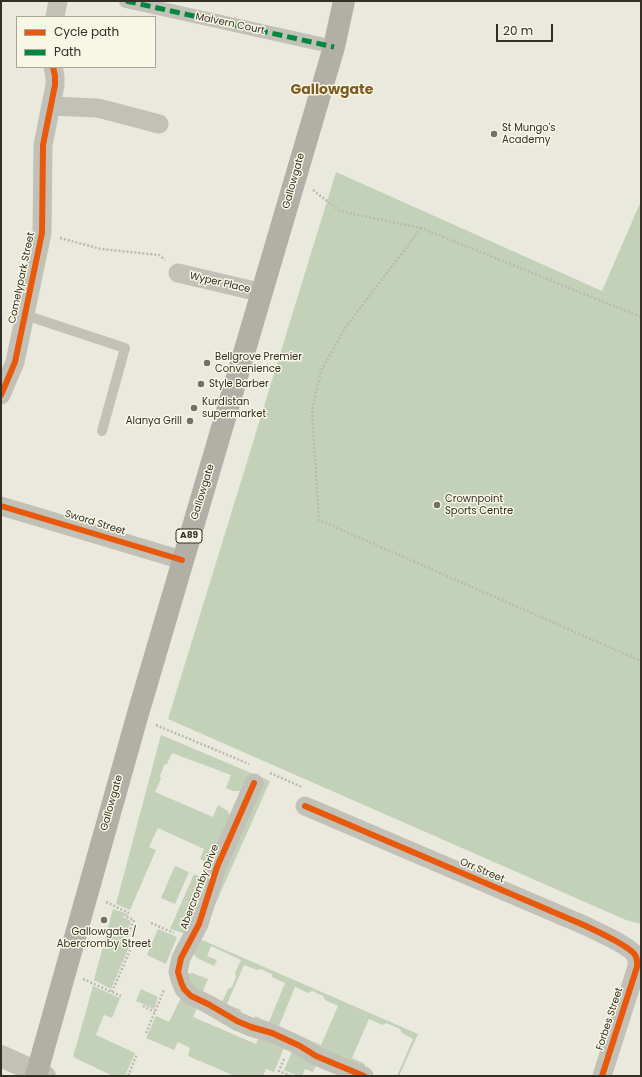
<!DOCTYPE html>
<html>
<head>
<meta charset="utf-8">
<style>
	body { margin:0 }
	#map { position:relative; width:642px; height:1077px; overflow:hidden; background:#eae9dd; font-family:Poppins,sans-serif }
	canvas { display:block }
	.frame { position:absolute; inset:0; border:2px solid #332f26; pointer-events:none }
	.legend { position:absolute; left:16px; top:16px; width:140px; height:52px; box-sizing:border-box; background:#f8f6e4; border:1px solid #a9a698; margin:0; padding:5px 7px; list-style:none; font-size:12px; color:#332f26 }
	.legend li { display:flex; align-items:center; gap:8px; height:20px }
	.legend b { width:20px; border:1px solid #a9a698 }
	.scale { position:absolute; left:496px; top:24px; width:57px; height:18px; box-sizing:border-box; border:2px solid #332f26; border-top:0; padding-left:5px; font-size:12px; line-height:14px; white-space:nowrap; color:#332f26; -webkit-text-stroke:3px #f8f6e4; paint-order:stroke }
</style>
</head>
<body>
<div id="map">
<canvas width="642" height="1077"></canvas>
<div class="frame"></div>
<ul class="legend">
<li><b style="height:5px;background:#e8590c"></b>Cycle path</li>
<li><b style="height:5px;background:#00873e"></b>Path</li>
</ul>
<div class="scale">20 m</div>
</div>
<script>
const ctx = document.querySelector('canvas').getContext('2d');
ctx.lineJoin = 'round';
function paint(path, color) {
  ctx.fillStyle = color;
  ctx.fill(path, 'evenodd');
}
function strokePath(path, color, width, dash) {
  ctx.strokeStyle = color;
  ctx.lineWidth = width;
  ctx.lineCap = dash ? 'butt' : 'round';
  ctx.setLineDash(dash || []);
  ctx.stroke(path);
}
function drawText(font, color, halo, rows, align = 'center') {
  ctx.font = font + ' Poppins,sans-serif';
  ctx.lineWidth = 3;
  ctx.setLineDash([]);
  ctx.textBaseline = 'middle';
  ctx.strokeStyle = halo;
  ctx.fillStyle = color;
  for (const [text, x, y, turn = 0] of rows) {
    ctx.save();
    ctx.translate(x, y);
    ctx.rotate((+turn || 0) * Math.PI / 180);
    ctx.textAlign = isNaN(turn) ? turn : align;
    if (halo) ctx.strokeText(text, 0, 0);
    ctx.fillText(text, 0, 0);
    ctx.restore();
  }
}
paint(new Path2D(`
	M336 172 602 291 641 201V924L626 920 168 719Z
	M161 735 270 781 200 939 418 1034 399 1076H397L413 1039 402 1033 400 1029 386 1023 383 1025 369 1019 352 1058 365 1064V1067L352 1066 306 1041 307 1039 321 1045 338 1006 325 1000 323 996 312 991 308 993 295 987 279 1026 254 1019 255 1016 269 1022 285 983 272 977V974L260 969 257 970 244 965 227 1004 241 1010 240 1013 194 990 188 974 192 973 208 979 202 993 222 1002 228 989 232 987 236 977 235 973 241 960 211 946 207 956 217 960 214 966 197 958 193 953 240 791H233L226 788 231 775 172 753 167 764 164 765 160 776 161 779 155 792 213 817 218 805 228 811 231 819 209 873 201 871 205 862 200 859 204 849 158 828 149 847 156 850 130 910 116 904Z
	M175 866 189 872 175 904 161 898Z
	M194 874 207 880 198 909 185 933H183L170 929Z
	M113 909 125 913 123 917 131 921 121 944 129 947 111 989 94 980Z
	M158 929 177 937 166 964 147 955Z
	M93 986 120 998 112 1018 104 1015 96 1035 135 1053 125 1076H113L73 1057Z
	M141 989 158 997 154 1009 136 1001Z
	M182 996 198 1005 193 1017 256 1044 260 1035 284 1048 274 1072 266 1069 263 1076H235L188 1056 190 1048 178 1042 174 1050 146 1038 156 1016 169 1022Z
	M292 1052 317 1063 313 1072 305 1069 302 1076H298L284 1070Z`), '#c3d1b8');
strokePath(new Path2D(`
	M313 190 340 211 421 228 641 317
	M421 228 345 328 321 371 312 410 319 520 641 661
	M60 238 101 249 159 255 165 260
	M156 725 249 764
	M270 773 302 787
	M106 902 129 913
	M151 923 174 933
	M124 944 134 920 125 916 127 912
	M83 979 121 996
	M112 992 130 950
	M143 1006 155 1012
	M146 1033 164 990
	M284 1059 279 1071 291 1076
	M128 1074 132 1076
	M128 1076 137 1054`), '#bbbab0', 2.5, [2, 2]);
strokePath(new Path2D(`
	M25 315 125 348 102 431`), '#c2c1b7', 10);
strokePath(new Path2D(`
	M126 1 334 47`), '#c2c1b7', 14);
strokePath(new Path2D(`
	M55 17 58 1
	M51 106 98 108 159 124
	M178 273 263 293
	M1 395 15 362 42 233 43 145 55 85V76L53 67
	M1 506 182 560
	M254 783 217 867 199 924 181 958 178 972 181 982 184 989 191 996 208 1004 237 1021 251 1027 272 1033 300 1046 316 1056 364 1076
	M305 806 586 926C596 931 630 946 635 955 638 959 637 963 637 967L602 1076`), '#c2c1b7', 19);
strokePath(new Path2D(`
	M1 1056 45 1076`), '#c2c1b7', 22);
strokePath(new Path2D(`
	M36 1076 137 717 334 47 344 1`), '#b1afa6', 22);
strokePath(new Path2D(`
	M126 1 334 47`), '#00873e', 5, [10, 5]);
strokePath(new Path2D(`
	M1 395 15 362 42 233 43 145 55 85V76L53 67
	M1 506 182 560
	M254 783 217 867 199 924 181 958 178 972 181 982 184 989 191 996 208 1004 237 1021 251 1027 272 1033 300 1046 316 1056 364 1076
	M305 806 586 926C596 931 630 946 635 955 638 959 637 963 637 967L602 1076`), '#e8590c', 6);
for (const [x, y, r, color] of [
	[494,134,4,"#737066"],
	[207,363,4,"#737066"],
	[201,384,4,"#737066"],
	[194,408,4,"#737066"],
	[190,421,4,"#737066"],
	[437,505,4,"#737066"],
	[104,920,4,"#737066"]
]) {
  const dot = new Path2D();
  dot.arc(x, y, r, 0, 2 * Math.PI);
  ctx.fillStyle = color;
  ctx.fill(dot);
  strokePath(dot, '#f8f6e4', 1.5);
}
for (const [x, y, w] of [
	[189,536,26]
]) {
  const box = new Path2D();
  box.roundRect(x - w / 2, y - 7, w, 14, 3);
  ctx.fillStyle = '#f8f6e4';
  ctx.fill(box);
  strokePath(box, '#332f26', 1);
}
drawText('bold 9px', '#332f26', null, [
	["A89",189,536]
]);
drawText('10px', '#332f26', '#f8f6e4', [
	["Malvern Court",230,24,12],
	["Gallowgate",294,181,-74],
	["Comelypark Street",22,278,-78],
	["Wyper Place",220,283,13],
	["Gallowgate",203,492,-73],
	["Sword Street",95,523,17],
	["Gallowgate",112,803,-74],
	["Orr Street",482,871,23],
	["Abercromby Drive",200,887,-69],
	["Forbes Street",610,1019,-72]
]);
drawText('10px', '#332f26', '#f8f6e4', [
	["St Mungo's",502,128],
	["Academy",502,140],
	["Bellgrove Premier",215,357],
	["Convenience",215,369],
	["Style Barber",209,384],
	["Kurdistan",202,402],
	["supermarket",202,414],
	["Alanya Grill",182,421,"right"],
	["Crownpoint",445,499],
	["Sports Centre",445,511],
	["Gallowgate /",104,932,"center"],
	["Abercromby Street",104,944,"center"]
], 'left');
drawText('bold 14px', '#7d5c24', '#f8f6e4', [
	["Gallowgate",332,90]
]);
</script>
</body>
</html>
